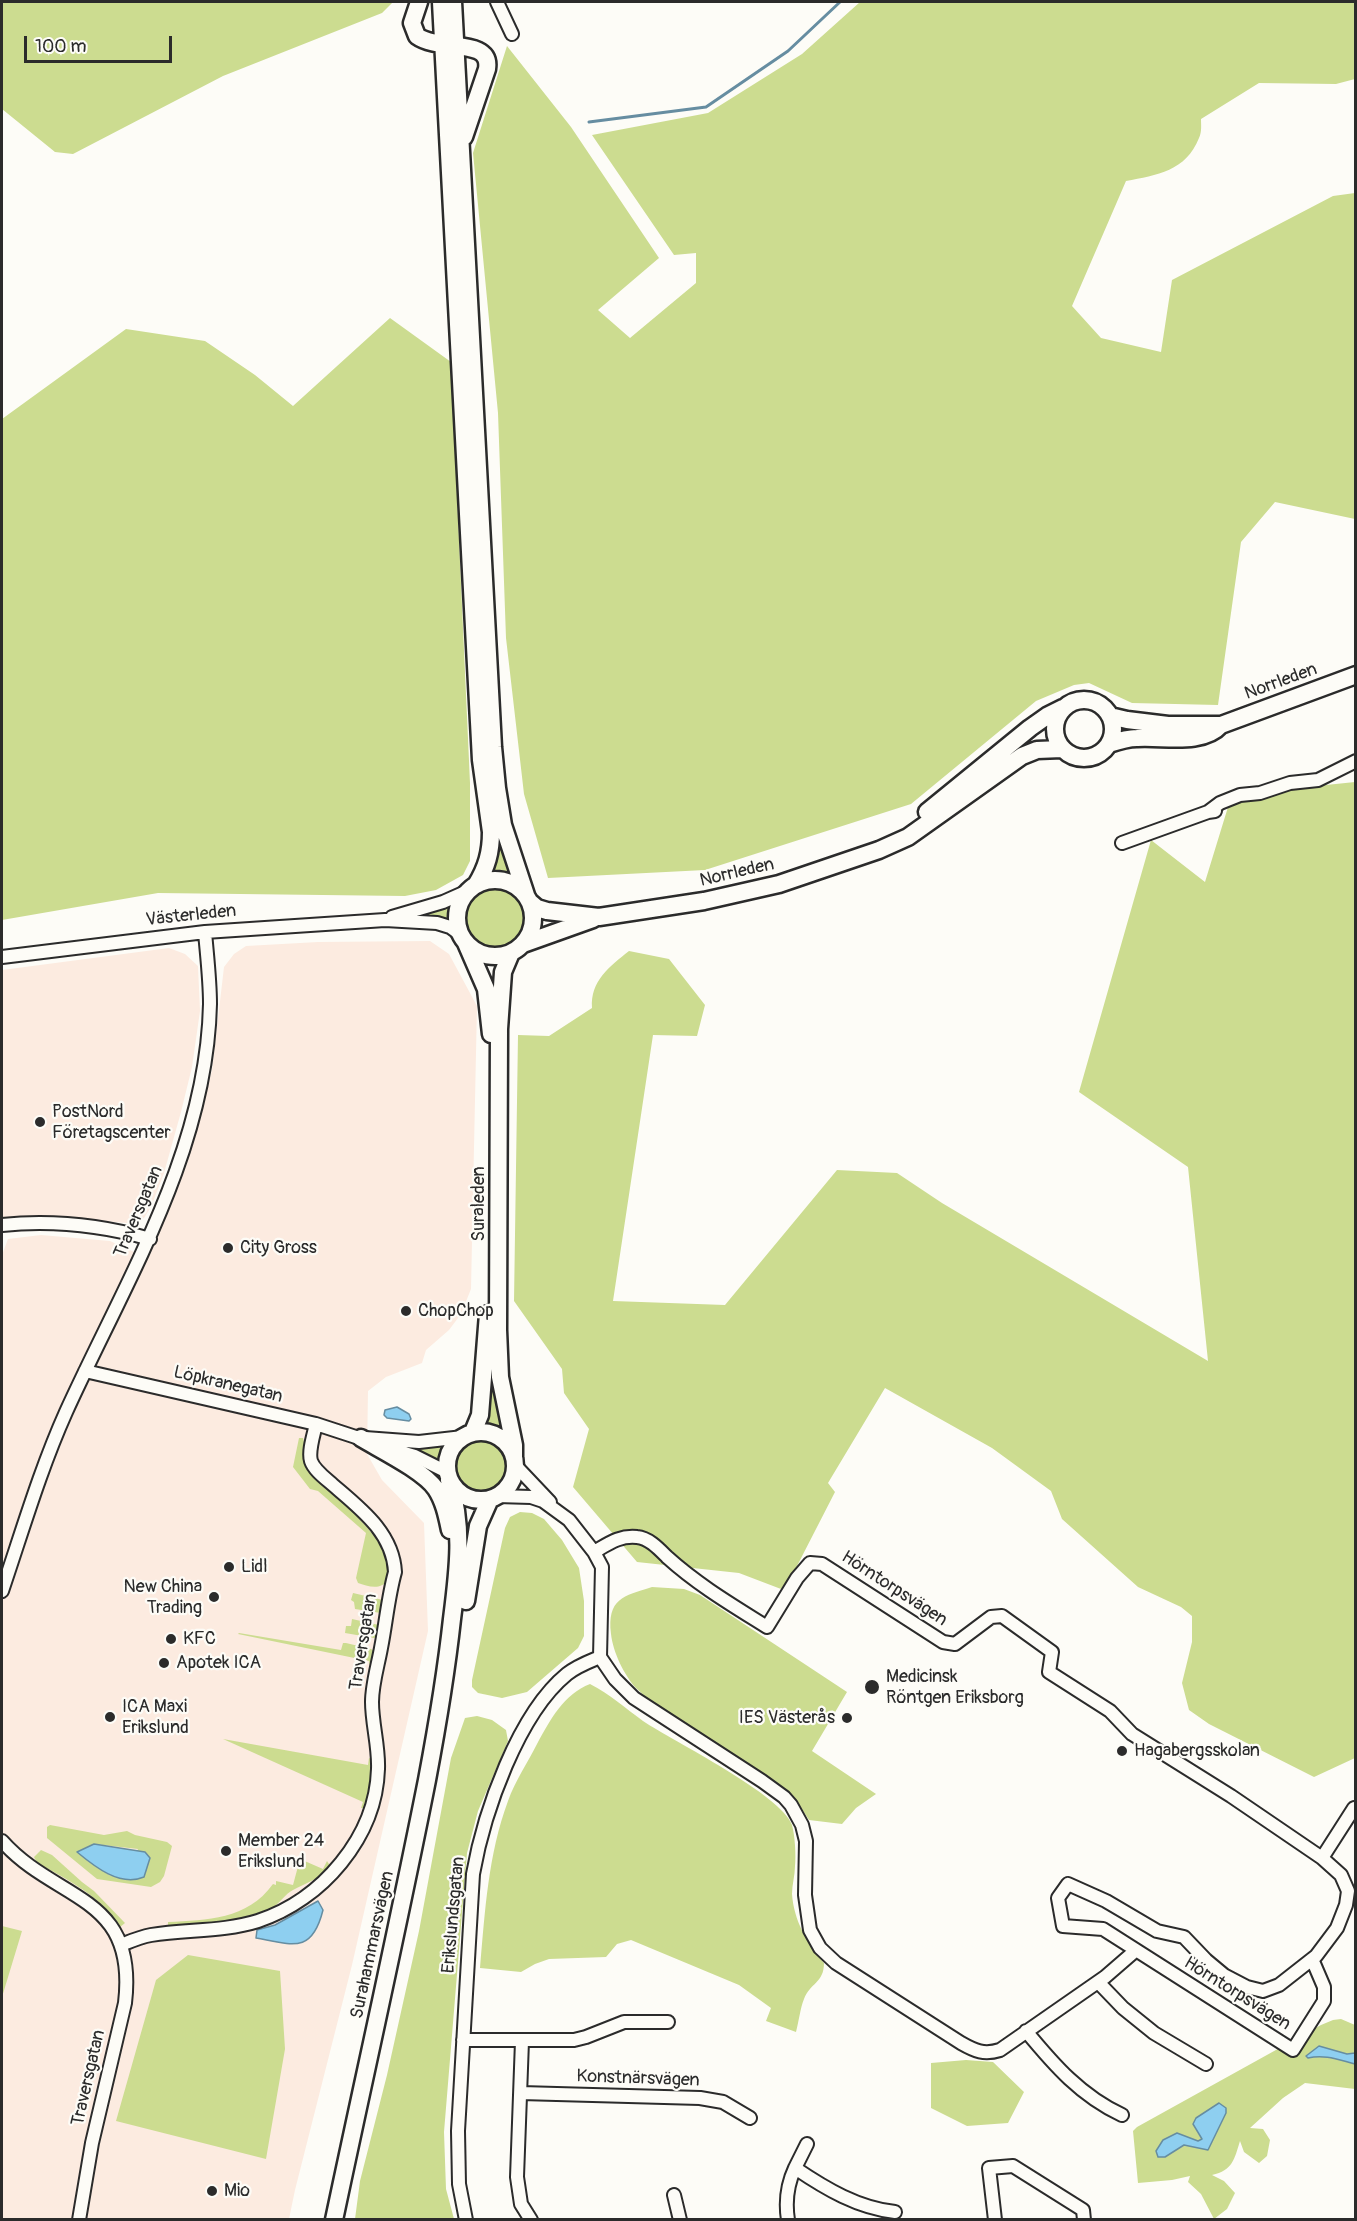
<!DOCTYPE html>
<html>
<head>
<meta charset="utf-8">
<style>
	body { margin:0 }
	#map { position:relative; width:1357px; height:2221px; overflow:hidden; background:#fdfcf7; font-family:Pangolin,sans-serif }
	canvas { display:block }
	.frame { position:absolute; inset:0; border:3px solid #2b2b2b; pointer-events:none }
	.scale { position:absolute; left:24px; top:36px; width:148px; height:27px; box-sizing:border-box; border:3px solid #2b2b2b; border-top:0; padding-left:8px; font-size:18px; line-height:21px; white-space:nowrap; color:#2b2b2b; -webkit-text-stroke:4px #fdfcf7; paint-order:stroke }
</style>
</head>
<body>
<div id="map">
<canvas width="1357" height="2221"></canvas>
<div class="frame"></div>
<div class="scale">100 m</div>
</div>
<script>
const ctx = document.querySelector('canvas').getContext('2d');
ctx.lineJoin = 'round';
function paint(path, color) {
  ctx.fillStyle = color;
  ctx.fill(path, 'evenodd');
}
function strokePath(path, color, width, dash) {
  ctx.strokeStyle = color;
  ctx.lineWidth = width;
  ctx.lineCap = dash ? 'butt' : 'round';
  ctx.setLineDash(dash || []);
  ctx.stroke(path);
}
function drawText(font, color, halo, rows, align = 'center') {
  ctx.font = font + ' Pangolin,sans-serif';
  ctx.lineWidth = 4.5;
  ctx.setLineDash([]);
  ctx.textBaseline = 'middle';
  ctx.strokeStyle = halo;
  ctx.fillStyle = color;
  for (const [text, x, y, turn = 0] of rows) {
    ctx.save();
    ctx.translate(x, y);
    ctx.rotate((+turn || 0) * Math.PI / 180);
    ctx.textAlign = isNaN(turn) ? turn : align;
    if (halo) ctx.strokeText(text, 0, 0);
    ctx.fillText(text, 0, 0);
    ctx.restore();
  }
}
paint(new Path2D(`
	M430 941 449 954 477 1006 471 1289 461 1314 449 1330 426 1350 422 1363 386 1377 368 1391 367 1454 382 1480 424 1523 428 1631 352 1965 295 2190 289 2219 2 2220V1255L8 1239 41 1235 110 1241 145 1257 186 1167 212 1070 224 967 234 954 246 946 318 942Z
	M169 948 185 954 198 966 200 1011 192 1067 181 1112 164 1173 151 1207 144 1218 136 1223H127L77 1219H2V970Z`), '#fcebe0');
paint(new Path2D(`
	M2 2H393L382 13 223 76 73 154 55 152 2 109Z
	M860 2H1355V79L1336 84 1259 83 1201 119C1201 125 1202 132 1199 138 1186 171 1157 175 1126 181L1072 306 1101 338 1161 352 1172 280 1333 196 1355 193V519L1275 502 1241 542 1218 705 1132 703 1089 683 1074 685 1036 701 911 804 705 870 548 878 524 794 506 638 498 413 473 153 507 46 571 127 659 258 598 310 630 338 696 283V253L674 255 592 135 708 113 802 54Z
	M390 318 451 362 470 783V861L463 875 436 890 405 896 158 893 2 920V419L126 329 205 341 255 375 293 406Z
	M1355 782V1758L1314 1777 1209 1724 1189 1710 1182 1683 1192 1642V1616L1181 1607 1138 1587 1062 1519 1051 1491 992 1448 885 1388 828 1483 835 1492 797 1566 781 1589 739 1573 637 1562 573 1487 589 1429 564 1393 562 1369 514 1301 518 1035 549 1036 592 1008C590 981 610 966 629 951L669 959 705 1005 697 1036 653 1035 613 1301 725 1305 837 1170 897 1173 942 1203 1208 1361 1188 1167 1079 1092 1151 840 1205 882 1228 807 1278 790Z
	M499 839 512 877 502 874H491Z
	M466 918a29 29 0 1 1 58 0a29 29 0 1 1-58 0Z
	M453 903 450 921 415 916Z
	M492 1382 495 1383 507 1434 497 1428 484 1425 487 1417Z
	M299 1438H303C307 1450 304 1460 309 1472 330 1493 402 1546 387 1580 381 1591 367 1586 358 1583L356 1578 366 1533 318 1491 310 1489 293 1467Z
	M456 1466a25 25 0 1 1 50 0a25 25 0 1 1-50 0Z
	M445 1445 439 1461 432 1456 407 1449 408 1447Z
	M520 1512 532 1513 544 1519 562 1540 579 1568 584 1601V1636L578 1648 527 1692 502 1698 478 1693 472 1687V1680L505 1528 510 1517Z
	M652 1587 684 1589 700 1595 847 1692 812 1751 876 1794 856 1808 842 1824 809 1820 794 1797 787 1791C755 1770 723 1750 691 1729 672 1716 652 1704 636 1688 624 1675 613 1652 611 1634 607 1599 623 1596 652 1587Z
	M353 1593 383 1600 381 1613 355 1609 354 1602 351 1600Z
	M352 1619 379 1625 378 1636 374 1638 345 1633 346 1626H351Z
	M239 1633 341 1650 343 1643H346L371 1649 374 1651 370 1668 369 1661 238 1634Z
	M590 1684C610 1694 625 1708 643 1721 673 1741 782 1795 792 1825 795 1836 796 1855 795 1866 795 1875 792 1885 792 1894 794 1921 807 1943 824 1963 824 1983 810 1983 804 1999 800 2009 799 2021 796 2032L766 2021 771 2008 739 1985 631 1940 617 1944 606 1957 549 1959 535 1964 521 1972 480 1968C485 1911 488 1855 508 1801 515 1781 528 1762 537 1744 550 1720 564 1694 590 1684Z
	M477 1716 492 1720 506 1730 508 1741 478 1811 467 1853 444 2132 446 2189 454 2219H355L360 2181 387 2075 419 1931 451 1758 465 1718Z
	M223 1739 368 1765 369 1758 373 1760 372 1783 366 1808H361L363 1802Z
	M50 1825 104 1835 127 1831 135 1835 167 1842 172 1846 164 1876 160 1882 151 1887 97 1879 47 1838V1827ZM94 1844 138 1849 124 1878 109 1875 77 1852Z
	M41 1850 52 1855 82 1882 94 1891 125 1923 120 1927C99 1895 70 1881 37 1863L34 1857Z
	M300 1859 323 1869 327 1861 329 1864V1869C318 1879 306 1883 293 1890 285 1894 280 1903 272 1908 243 1927 201 1924 168 1928V1922C207 1920 247 1920 273 1884L276 1885V1881L293 1885Z
	M2 1926 22 1931 2 1997Z
	M188 1955 280 1971 285 2049 266 2159 116 2121 156 1980Z
	M1341 2019 1355 2025V2089L1305 2083 1283 2098 1250 2128 1263 2129 1270 2140 1267 2156 1259 2163 1244 2152 1240 2141C1234 2160 1233 2170 1212 2175L1224 2181 1235 2193 1227 2209 1214 2219 1201 2194 1188 2182 1190 2176 1172 2180 1138 2183 1133 2131 1137 2127 1321 2025 1333 2020Z
	M966 2060 993 2062 1024 2092 1008 2123 967 2126 931 2108V2063Z`), '#ccdc90');
const water = new Path2D(`
	M397 1407 409 1414 411 1419 409 1421 387 1418 384 1415 385 1410Z
	M94 1844 145 1852 150 1858 144 1877C120 1887 95 1867 77 1852Z
	M318 1901 323 1910C312 1954 293 1945 256 1938L257 1930 275 1925Z
	M1319 2046 1347 2054 1355 2053V2064C1339 2060 1325 2054 1308 2058L1306 2056Z
	M1219 2103 1226 2108V2113L1208 2150 1184 2145 1165 2157H1158L1156 2151 1163 2140 1177 2133 1198 2141 1202 2139 1193 2124 1196 2118Z`);
paint(water, '#8ecff0');
strokePath(water, '#668da1', 1.5);
strokePath(new Path2D(`
	M589 122 706 107 788 51 840 2`), '#668da1', 3);
const minor = new Path2D(`
	M497 2 512 34
	M1208 812 1220 803 1240 795 1260 793 1290 783 1318 780 1356 761
	M1122 843 1208 812 1215 811
	M392 917 443 902 470 890
	M2 957 205 932 385 920 437 923 450 927 461 935
	M2 1225C52 1220 101 1225 150 1239
	M85 1371 316 1424 368 1441
	M365 1438 419 1442 463 1437
	M387 1448 415 1456 447 1472
	M515 1465 550 1502
	M497 1496 531 1497 543 1501 569 1520 594 1552 602 1567 600 1657 615 1679 634 1698 762 1781 784 1797 791 1805 802 1825 806 1841 805 1895 810 1930 820 1948 836 1963 961 2043C975 2051 984 2055 1000 2050L1105 1977 1135 1951
	M594 1552C608 1544 620 1535 637 1537 649 1538 659 1549 667 1557 698 1585 732 1605 767 1627L797 1578 810 1563 822 1564 943 1642 955 1644 991 1617 1002 1616 1052 1652 1049 1672 1110 1711 1132 1734 1231 1796 1322 1858 1341 1875 1348 1891 1346 1905 1337 1928 1316 1956 1279 1985 1263 1991 1247 1987 1224 1975 1206 1960 1184 1937 1157 1931 1106 1901 1068 1884 1058 1898 1063 1926 1103 1929 1293 2050 1324 2001V1987L1312 1959
	M2 1591C22 1532 40 1470 66 1412 125 1282 207 1151 210 1004 210 980 207 956 205 932
	M2 1841C56 1902 138 1894 125 2003L92 2143 79 2220
	M1322 1858 1354 1808
	M121 1945C131 1941 140 1937 151 1935 187 1929 223 1932 258 1921 322 1900 376 1837 378 1769 379 1747 372 1724 372 1702 372 1684 378 1665 381 1648 386 1623 388 1597 395 1572 393 1533 361 1509 333 1485 325 1478 314 1470 311 1461 308 1451 314 1434 316 1424
	M1098 1982 1123 2008 1154 2033 1206 2064
	M1026 2031C1054 2065 1081 2096 1122 2115
	M463 2040H574L586 2037 624 2022H668
	M522 2041 517 2177 521 2204 531 2220
	M521 2093 700 2098 723 2102 750 2118
	M795 2168 807 2144
	M674 2195 680 2220
	M466 2220 459 2184 458 2131 473 1874C484 1812 518 1714 567 1674 577 1666 588 1662 600 1657
	M788 2220C785 2201 787 2185 795 2168 826 2189 858 2208 895 2212
	M995 2220 989 2168 1013 2166 1083 2210 1084 2220`);
const major = new Path2D(`
	M419 2 412 23 417 36C439 52 492 37 487 69L464 137
	M441 2 479 722 481 760 491 832C491 852 487 867 476 885
	M453 2 493 747 497 788 503 825 526 895
	M1055 729a29 29 0 1 1 58 0a29 29 0 1 1-58 0Z
	M1110 716 1127 720 1168 725H1221L1356 675
	M1109 744C1118 741 1127 738 1137 738 1163 736 1202 746 1221 725
	M927 812 1030 728 1047 716 1063 708
	M457 918a38 38 0 1 1 76 0a38 38 0 1 1-76 0Z
	M530 902 537 908 547 911 599 917 704 901 779 884 879 850 908 837 1022 756 1037 750 1062 749
	M466 943 486 989 491 1034
	M523 944 593 919
	M511 953 503 972 499 1029 498 1330 500 1377 514 1445V1456
	M447 1466a34 34 0 1 1 68 0a34 34 0 1 1-68 0Z
	M473 1432 480 1415 488 1314
	M361 1438C381 1450 424 1471 436 1489 444 1501 447 1516 450 1530
	M466 1601 478 1526 490 1499
	M334 2220C365 2073 398 1927 427 1780 437 1727 446 1674 452 1619 458 1572 464 1527 449 1480`);
strokePath(minor, '#2b2b2b', 16);
strokePath(major, '#2b2b2b', 21);
strokePath(minor, '#fdfcf7', 12);
strokePath(major, '#fdfcf7', 16);
for (const [x, y, r, color] of [
	[40,1122,6,"#2b2b2b"],
	[228,1248,6,"#2b2b2b"],
	[406,1311,6,"#2b2b2b"],
	[229,1567,6,"#2b2b2b"],
	[214,1597,6,"#2b2b2b"],
	[171,1639,6,"#2b2b2b"],
	[164,1663,6,"#2b2b2b"],
	[872,1687,8,"#2b2b2b"],
	[110,1717,6,"#2b2b2b"],
	[847,1718,6,"#2b2b2b"],
	[1122,1751,6,"#2b2b2b"],
	[226,1851,6,"#2b2b2b"],
	[212,2191,6,"#2b2b2b"]
]) {
  const dot = new Path2D();
  dot.arc(x, y, r, 0, 2 * Math.PI);
  ctx.fillStyle = color;
  ctx.fill(dot);
  strokePath(dot, '#fdfcf7', 2);
}
drawText('18px', '#2b2b2b', '#fdfcf7', [
	["Norrleden",1281,682,-20],
	["Norrleden",737,873,-13],
	["Västerleden",191,916,-6],
	["Suraleden",479,1204,-90],
	["Traversgatan",139,1212,-67],
	["Löpkranegatan",228,1385,13],
	["Hörntorpsvägen",894,1589,33],
	["Traversgatan",364,1642,-81],
	["Erikslundsgatan",454,1915,-85],
	["Surahammarsvägen",373,1945,-78],
	["Hörntorpsvägen",1237,1994,32],
	["Traversgatan",89,2078,-77],
	["Konstnärsvägen",638,2079,2]
]);
drawText('18px', '#2b2b2b', '#fdfcf7', [
	["PostNord",52,1112],
	["Företagscenter",52,1133],
	["City Gross",240,1248],
	["ChopChop",418,1311],
	["Lidl",241,1567],
	["New China",202,1587,"right"],
	["Trading",202,1608,"right"],
	["KFC",183,1639],
	["Apotek ICA",176,1663],
	["Medicinsk",886,1677],
	["Röntgen Eriksborg",886,1698],
	["ICA Maxi",122,1707],
	["Erikslund",122,1728],
	["IES Västerås",835,1718,"right"],
	["Hagabergsskolan",1134,1751],
	["Member 24",238,1841],
	["Erikslund",238,1862],
	["Mio",224,2191]
], 'left');
</script>
</body>
</html>
